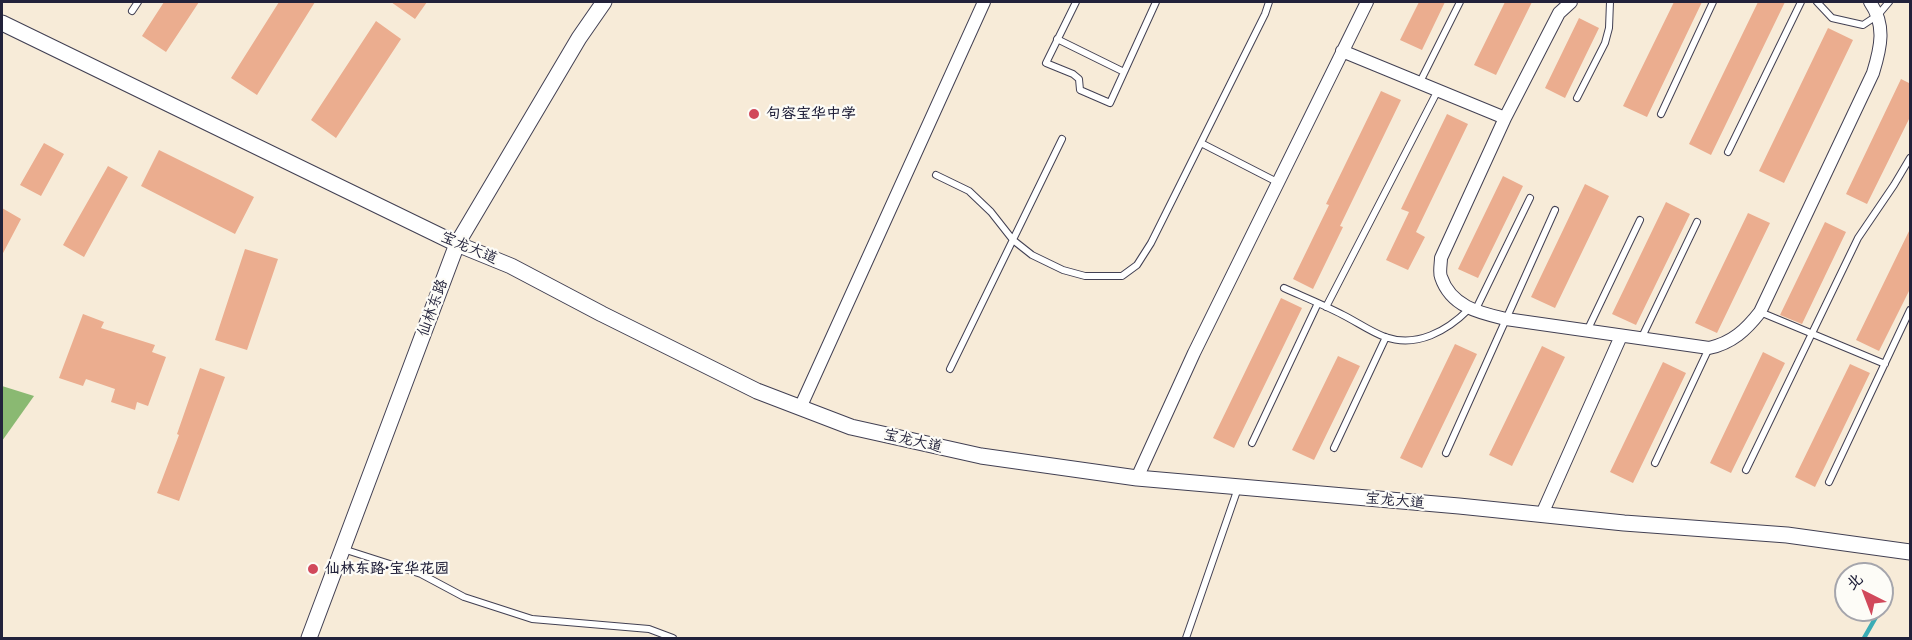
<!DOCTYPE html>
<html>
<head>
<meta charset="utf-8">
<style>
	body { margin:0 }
	#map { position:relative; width:1912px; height:640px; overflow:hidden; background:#f7ebd8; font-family:"Playpen Sans","LXGW WenKai TC",sans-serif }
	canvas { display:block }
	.frame { position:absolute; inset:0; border:3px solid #22223b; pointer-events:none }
	.north { position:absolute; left:1834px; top:562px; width:60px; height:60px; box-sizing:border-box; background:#fdfcf7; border:2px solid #a5a5ac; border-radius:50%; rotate:318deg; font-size:16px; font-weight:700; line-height:24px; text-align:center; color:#22223b }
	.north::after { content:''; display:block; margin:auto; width:21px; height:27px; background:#d1495b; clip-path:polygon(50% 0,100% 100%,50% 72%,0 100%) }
</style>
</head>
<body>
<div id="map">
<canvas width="1912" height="640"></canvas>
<div class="frame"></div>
<div class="north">北</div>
</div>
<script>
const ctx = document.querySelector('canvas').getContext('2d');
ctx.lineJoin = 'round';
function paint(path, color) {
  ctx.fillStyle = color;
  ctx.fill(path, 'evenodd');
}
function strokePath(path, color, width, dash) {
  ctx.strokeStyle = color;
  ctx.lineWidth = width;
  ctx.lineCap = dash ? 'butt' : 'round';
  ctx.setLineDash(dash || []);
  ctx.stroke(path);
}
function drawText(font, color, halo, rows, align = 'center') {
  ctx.font = font + ' "Playpen Sans","LXGW WenKai TC",sans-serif';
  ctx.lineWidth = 4.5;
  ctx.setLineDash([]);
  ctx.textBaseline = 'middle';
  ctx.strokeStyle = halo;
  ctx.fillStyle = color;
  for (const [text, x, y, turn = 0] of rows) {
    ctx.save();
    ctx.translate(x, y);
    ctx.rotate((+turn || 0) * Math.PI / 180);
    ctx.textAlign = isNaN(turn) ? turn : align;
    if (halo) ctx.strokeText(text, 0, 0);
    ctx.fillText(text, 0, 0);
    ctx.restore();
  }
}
paint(new Path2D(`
	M2 386 34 396 2 441Z`), '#8ab972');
strokePath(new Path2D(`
	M1882 605 1891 588
	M1864 638 1880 610`), '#3bacb5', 4.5);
paint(new Path2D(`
	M164 2H199L166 52 142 36Z
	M279 2H315L257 95 231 78Z
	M391 2H427L415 19Z
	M1419 2H1445L1422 50 1400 40Z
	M1505 2H1532L1496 75 1474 65Z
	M1674 2H1702L1647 117 1623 106Z
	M1758 2H1785L1711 155 1689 144Z
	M1579 18 1599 28 1565 98 1545 88Z
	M376 21 401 39 336 138 311 120Z
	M1828 28 1853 40 1784 183 1759 171Z
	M1901 79 1911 84V115L1867 204 1846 194Z
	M1381 91 1401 100 1340 226 1343 227 1313 289 1293 279 1329 205 1326 204Z
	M1447 114 1468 124 1416 232 1425 237 1408 270 1386 260 1409 212 1401 209Z
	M44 143 64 154 41 196 20 185Z
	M159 150 254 197 235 234 141 186Z
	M108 166 128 177 84 257 63 245Z
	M1503 176 1523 186 1478 278 1458 269Z
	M1585 184 1609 196 1555 308 1531 297Z
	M1666 202 1690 214 1636 325 1612 314Z
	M2 208 21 219 2 255Z
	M1748 213 1770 223 1717 333 1695 323Z
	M1825 222 1846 232 1802 324 1780 315Z
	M1911 227V287L1879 351 1856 340Z
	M245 249 278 259 247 350 215 340Z
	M1281 298 1302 308 1234 448 1213 438Z
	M83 314 104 322 101 328 155 345 152 352 166 357 148 406 137 402 135 410 111 402 115 389 86 379 83 386 59 378Z
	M1455 344 1477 354 1422 468 1400 458Z
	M1542 346 1565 357 1512 466 1489 455Z
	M1763 352 1785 363 1731 473 1710 463Z
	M1338 356 1360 366 1314 460 1292 450Z
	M1663 362 1686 373 1633 483 1610 472Z
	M1850 364 1870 373 1815 487 1795 477Z
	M200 368 225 377 179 501 157 493 179 435 177 434Z`), '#ebad8f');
const service = new Path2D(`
	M1076 2 1046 63 1073 74 1079 79 1080 90 1110 103 1156 2
	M1817 2 1832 18 1863 25 1878 15 1889 2
	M132 11 138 2
	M1057 39 1124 72
	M1420 82 1460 2
	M1577 98 1605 43 1609 28 1610 2
	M1661 114 1713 2
	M1201 143 1277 182
	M1728 152 1801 2
	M936 175 969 191 991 212 1013 240 1032 255 1063 270 1085 276H1122L1137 265 1151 243 1265 14 1269 2
	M1284 288C1304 297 1324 305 1343 315 1357 322 1371 332 1385 337 1417 348 1447 331 1469 309
	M1326 307 1438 90
	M1475 311 1530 198
	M1760 312 1885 364
	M1587 331 1640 220
	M1641 339 1697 222
	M950 369 1062 139
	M1252 443 1318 303
	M1334 448 1386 337
	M1446 453 1555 210
	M1655 463 1709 348
	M1746 470 1858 238 1894 185 1910 158
	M1829 482 1910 310
	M343 549 421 574 464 597 532 619 649 629 673 638
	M1186 638 1238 488`);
const minor = new Path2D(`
	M1571 2 1559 13 1505 118 1441 258C1441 264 1439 272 1441 277 1451 307 1480 313 1506 319L1709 348C1732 343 1746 330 1760 312L1873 73C1881 47 1886 25 1870 2
	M1342 51 1505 118
	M800 408 984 2
	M1137 478 1194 353 1367 2
	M1542 514 1621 336`);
const tertiary = new Path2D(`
	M2 23 457 244 511 266 602 314 757 391 851 427 981 456 1137 478 1459 506 1624 523 1787 535 1910 552
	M309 638 457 244 579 38 604 2`);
strokePath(service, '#424053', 8);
strokePath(minor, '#424053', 14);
strokePath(tertiary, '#424053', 17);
strokePath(service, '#fff', 6);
strokePath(minor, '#fff', 12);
strokePath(tertiary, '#fff', 15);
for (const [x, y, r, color] of [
	[754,114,6,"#d1495b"],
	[313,569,6,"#d1495b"]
]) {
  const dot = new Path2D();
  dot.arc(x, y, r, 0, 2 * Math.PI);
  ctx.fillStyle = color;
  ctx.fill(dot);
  strokePath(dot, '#fdfcf7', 2);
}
drawText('bold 15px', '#22223b', '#fdfcf7', [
	["句容宝华中学",766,114],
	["仙林东路·宝华花园",325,569]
], 'left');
drawText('15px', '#22223b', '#fdfcf7', [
	["宝龙大道",469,248,23],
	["仙林东路",433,308,-70],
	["宝龙大道",913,441,13],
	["宝龙大道",1395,501,5]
]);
</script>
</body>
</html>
